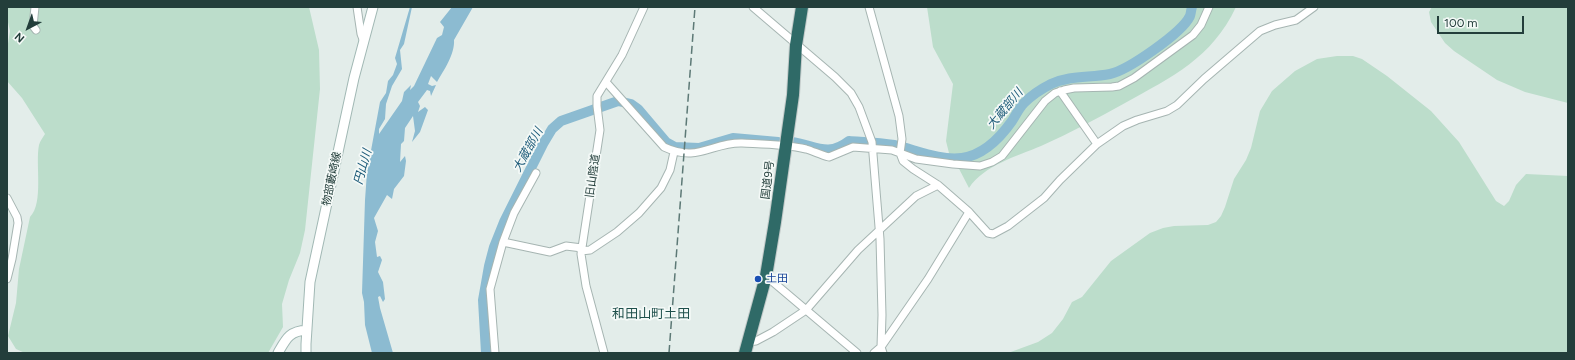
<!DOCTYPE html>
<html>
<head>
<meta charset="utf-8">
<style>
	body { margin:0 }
	#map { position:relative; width:1575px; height:360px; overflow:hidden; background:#e3edea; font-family:Figtree,sans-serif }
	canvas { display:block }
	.frame { position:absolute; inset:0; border:8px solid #233e3b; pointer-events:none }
	.north { position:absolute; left:8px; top:8px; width:40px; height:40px; -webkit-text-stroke:3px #f4f9f7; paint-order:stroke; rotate:221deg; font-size:11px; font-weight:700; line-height:16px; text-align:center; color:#233e3b }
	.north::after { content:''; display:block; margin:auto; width:14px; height:18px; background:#233e3b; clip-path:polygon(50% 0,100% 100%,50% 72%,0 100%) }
	.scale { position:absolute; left:1437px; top:16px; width:87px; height:18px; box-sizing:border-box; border:2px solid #233e3b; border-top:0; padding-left:5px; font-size:12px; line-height:14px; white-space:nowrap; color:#233e3b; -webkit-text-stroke:3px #f4f9f7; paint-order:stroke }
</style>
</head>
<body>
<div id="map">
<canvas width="1575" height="360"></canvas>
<div class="frame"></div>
<div class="north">N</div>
<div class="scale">100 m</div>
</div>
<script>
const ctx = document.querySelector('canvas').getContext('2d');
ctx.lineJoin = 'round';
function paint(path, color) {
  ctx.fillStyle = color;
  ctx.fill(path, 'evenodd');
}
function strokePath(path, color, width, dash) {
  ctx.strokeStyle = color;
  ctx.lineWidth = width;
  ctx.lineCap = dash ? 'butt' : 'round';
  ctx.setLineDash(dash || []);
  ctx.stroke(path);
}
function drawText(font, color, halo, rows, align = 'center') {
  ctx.font = font + ' Figtree,"Noto Sans JP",sans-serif';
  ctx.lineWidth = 3.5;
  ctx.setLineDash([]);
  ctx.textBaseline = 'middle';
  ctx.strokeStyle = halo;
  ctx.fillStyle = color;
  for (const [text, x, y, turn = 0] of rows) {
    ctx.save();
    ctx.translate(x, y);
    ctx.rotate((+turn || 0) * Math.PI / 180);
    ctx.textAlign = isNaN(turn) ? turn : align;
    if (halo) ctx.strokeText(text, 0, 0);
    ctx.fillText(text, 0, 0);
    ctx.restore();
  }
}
paint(new Path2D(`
	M7 7H309L319 50 320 89 305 230 300 253 289 280 282 304 283 327 268 353H25L16 349 8 336 16 303 19 269 30 217C44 203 35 164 39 145 40 141 43 137 45 134L22 98 7 81V50L10 31 7 18Z
	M927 7H1236C1212 58 1172 77 1125 103 1098 118 1070 133 1041 146 1018 156 984 165 969 188L956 163 949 153 946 141 953 84 933 47Z
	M1432 7H1568V103L1525 92 1497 80 1454 51 1445 43 1431 22 1429 12Z
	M1337 56H1353L1362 59 1387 76 1431 111 1459 142 1496 201 1504 206 1509 201 1516 185 1526 174 1568 176V353H1008L1038 342 1052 333 1063 319 1072 302 1082 297 1111 261 1150 233 1163 228 1174 226 1208 225 1216 222 1221 216 1225 207 1234 179 1246 160 1251 148 1260 111 1272 91 1295 71 1317 59Z`), '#bcddcb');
paint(new Path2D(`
	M410 7H412L404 44 400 50 402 69 392 86 386 104 385 119 379 129V134L402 101 404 92 411 85 410 90 414 86 437 38 442 35 444 27 440 22 452 7H473L454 40C455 54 444 70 437 82L431 76 428 84 432 86 436 85 431 96 430 91 427 90 418 102 420 106 418 112 425 107 428 110 420 132 412 142 415 131 413 116 405 128 404 141 401 144 400 162 405 156 406 161 404 176 394 189 392 199 387 195 374 218 378 231 375 242 377 257 380 256 382 260 378 272 383 282 385 299 383 302 380 296 378 297 380 308 393 353H372L365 325 364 302 362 293 365 200 367 172 380 102 386 93 388 81 393 75 397 64 395 58Z`), '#8cbbd1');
strokePath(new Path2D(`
	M791 142C815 145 827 158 849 141 864 142 879 142 894 145 916 150 940 161 962 158 984 155 1000 138 1012 121 1016 115 1019 108 1024 103 1032 95 1041 89 1051 84 1070 75 1090 78 1110 74 1128 70 1182 33 1190 16 1191 13 1191 10 1192 7
	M486 353 483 300 489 266 494 247 504 222 543 144 552 129 561 121 618 101 631 104 638 109 666 142 675 147 699 148 733 138 778 142`), '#8cbbd1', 10);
const street = new Path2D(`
	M35 7 33 26 36 30
	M357 7 361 34 364 42
	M753 7 835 77 851 93 859 107 872 142 880 239 882 315 881 347 883 353
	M869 7 899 116 902 139 900 153 903 161 913 169 938 185 969 212 988 233 993 234 1008 226 1044 198 1060 180 1097 144 1123 126 1137 120 1167 111 1177 105 1204 79 1260 31 1275 25 1296 20 1314 7
	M606 82 664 147C698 163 712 142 742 143 762 144 785 144 806 149 813 151 821 155 829 157L853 147 892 150 916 159 953 164 980 166 992 162 1002 156 1045 101 1055 93 1064 90 1074 88 1112 87 1119 86 1134 78 1193 35 1201 25 1209 7
	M1060 91 1097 144
	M7 198 17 217 18 223 12 259 7 279
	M503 242 514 213 536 173
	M581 251 590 250 617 232 639 213 661 188 670 170 674 152
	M766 276 857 353
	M748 342 756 341 773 332 806 310 858 250 916 196 938 185
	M495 353 490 289 503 242 550 252 566 246 582 248
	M604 353 586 286 581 254 600 130 597 106V96L622 55 644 7
	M874 353 881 347 928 279 969 212`);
const secondary = new Path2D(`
	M278 353C286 339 289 331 307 330
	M306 353V344L310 282 354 78 373 7`);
const highway = new Path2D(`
	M745 353 766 276 775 222 793 95 796 45 802 7`);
strokePath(street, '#a6b5b2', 9);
strokePath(secondary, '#a1b8b4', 11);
strokePath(highway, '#c1c9c8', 14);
strokePath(street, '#fff', 7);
strokePath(secondary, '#fff', 9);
strokePath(highway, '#2f6a67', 12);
strokePath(new Path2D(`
	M669 353 695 7`), '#5d7976', 1.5, [8, 4]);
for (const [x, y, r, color] of [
	[758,279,4,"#1a4fb4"]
]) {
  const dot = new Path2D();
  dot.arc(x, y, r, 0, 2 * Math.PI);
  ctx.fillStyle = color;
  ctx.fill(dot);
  strokePath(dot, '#f4f9f7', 1.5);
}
drawText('11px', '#233e3b', '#f4f9f7', [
	["旧山陰道",593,176,-82],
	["物部藪崎線",332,179,-78],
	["国道9号",768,180,-83]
]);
drawText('11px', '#164399', '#f4f9f7', [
	["土田",766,279]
], 'left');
drawText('italic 12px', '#1d5b79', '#f4f9f7', [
	["大蔵部川",1005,109,-50],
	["大蔵部川",528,150,-61],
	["円山川",363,167,-74]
]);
drawText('13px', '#1f504c', '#f4f9f7', [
	["和田山町土田",651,314]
]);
</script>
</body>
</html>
